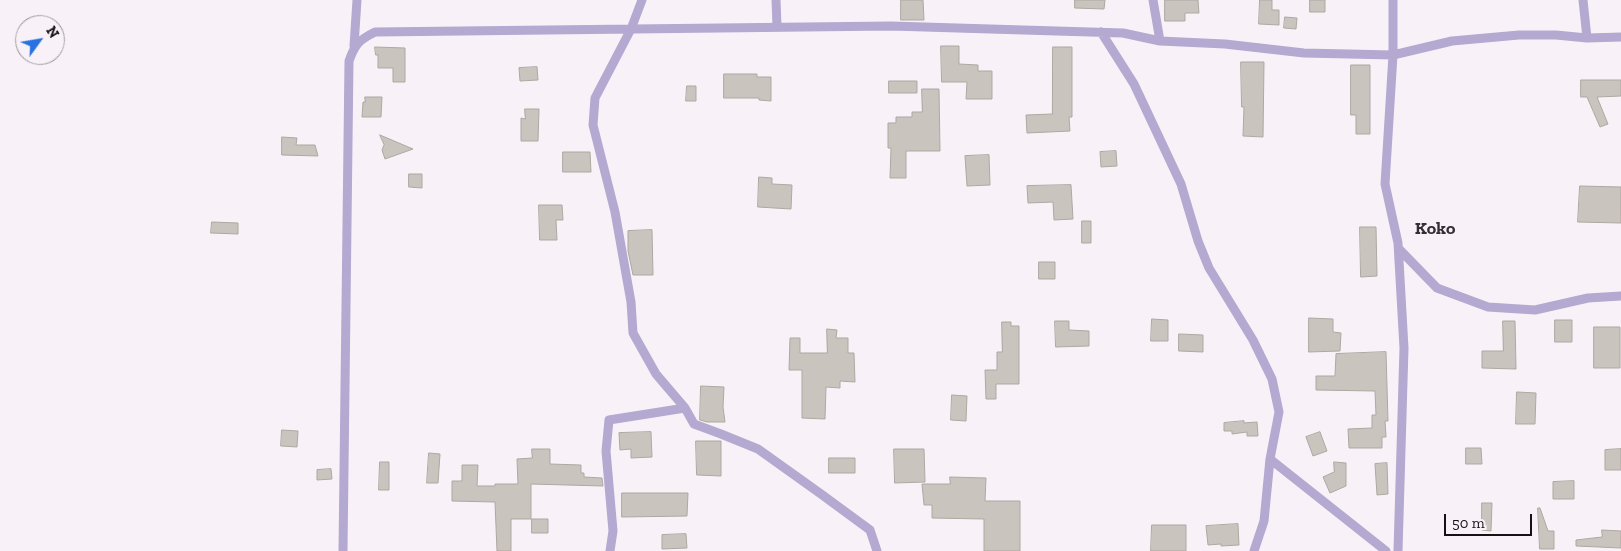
<!DOCTYPE html>
<html>
<head>
<meta charset="utf-8">
<style>
	body { margin:0 }
	#map { position:relative; width:1621px; height:551px; overflow:hidden; background:#f8f2f8; font-family:"Zilla Slab",serif }
	canvas { display:block }
	.north { position:absolute; left:15px; top:15px; width:50px; height:50px; box-sizing:border-box; background:#f8f2f8; border:1px solid #9d989d; border-radius:50%; rotate:58deg; font-size:14px; font-weight:700; line-height:20px; text-align:center; color:#141214 }
	.north::after { content:''; display:block; margin:auto; width:18px; height:22px; background:#2a73df; clip-path:polygon(50% 0,100% 100%,50% 72%,0 100%) }
	.scale { position:absolute; left:1444px; top:514px; width:88px; height:22px; box-sizing:border-box; border:2px solid #141214; border-top:0; padding-left:6px; font-size:15px; line-height:18px; white-space:nowrap; color:#141214; -webkit-text-stroke:4px #f8f2f8; paint-order:stroke }
</style>
</head>
<body>
<div id="map">
<canvas width="1621" height="551"></canvas>
<div class="north">N</div>
<div class="scale">50 m</div>
</div>
<script>
const ctx = document.querySelector('canvas').getContext('2d');
ctx.lineJoin = 'round';
function paint(path, color) {
  ctx.fillStyle = color;
  ctx.fill(path, 'evenodd');
}
function strokePath(path, color, width, dash) {
  ctx.strokeStyle = color;
  ctx.lineWidth = width;
  ctx.lineCap = dash ? 'butt' : 'round';
  ctx.setLineDash(dash || []);
  ctx.stroke(path);
}
function drawText(font, color, halo, rows, align = 'center') {
  ctx.font = font + ' "Zilla Slab",serif';
  ctx.lineWidth = 4;
  ctx.setLineDash([]);
  ctx.textBaseline = 'middle';
  ctx.strokeStyle = halo;
  ctx.fillStyle = color;
  for (const [text, x, y, turn = 0] of rows) {
    ctx.save();
    ctx.translate(x, y);
    ctx.rotate((+turn || 0) * Math.PI / 180);
    ctx.textAlign = isNaN(turn) ? turn : align;
    if (halo) ctx.strokeText(text, 0, 0);
    ctx.fillText(text, 0, 0);
    ctx.restore();
  }
}
const building = new Path2D(`
	M901 0H923L924 20H901Z
	M1075 0H1105L1104 9 1075 8Z
	M1165 0H1198L1199 13H1185V21H1165Z
	M1260 0H1272V10H1279V25L1259 24Z
	M1310 0H1325V12H1310Z
	M1285 17 1297 18 1296 29 1284 28Z
	M941 46H959V64L978 65V71H992V99H966L967 82H942Z
	M375 47 405 48V82H393V68H378V55H376Z
	M1053 47H1072V117H1069L1070 131 1027 133 1026 115 1052 114Z
	M1241 62H1264L1263 137 1243 136 1244 107H1242Z
	M1351 65H1370V134H1356V115H1351Z
	M537 67 538 80 520 81 519 68Z
	M724 74H757V77H771V101L759 100V98H724Z
	M1581 80H1621V96L1597 97 1608 124 1600 127 1587 97H1581Z
	M889 81H917V93H889Z
	M687 86H696V101H686Z
	M922 89H939L940 151H906V178H890L891 148H888V123H896V117H912V112H922Z
	M365 97H382L381 117H362L363 102H365Z
	M525 109H539L538 141H521V118L525 119Z
	M380 135 413 149 385 159 382 150 384 145Z
	M282 137 297 138 296 145H315L318 156 282 155Z
	M1116 151 1117 166 1101 167 1100 152Z
	M563 152H590L591 172H563Z
	M989 155 990 185 967 186 965 156Z
	M409 174H422V188L409 187Z
	M759 177 772 178V184L792 185 791 209 758 207Z
	M1071 185 1073 219 1054 220 1053 202 1028 203 1027 186Z
	M1580 186 1621 187V223L1578 222Z
	M539 205H562L563 220H556L557 240H540Z
	M1082 221H1091V243H1082Z
	M212 222 238 223V234L211 233Z
	M1360 227H1376L1377 276 1361 277Z
	M652 230 653 275H633L628 251V231Z
	M1039 262H1055V279H1039Z
	M1309 318 1333 319V332L1341 333 1340 351 1309 352Z
	M1152 319 1168 320V341H1151Z
	M1555 320H1572V342H1555Z
	M1055 321H1069V330L1089 331V346L1056 347Z
	M1503 321H1515L1516 369 1482 368V351H1503Z
	M1002 322H1011V326H1019V384H996V399H986L985 370H997V352H1002Z
	M1594 327H1620V368H1594Z
	M827 329 837 330 836 338H848V353H854L855 382 840 381V388L826 387 825 419 802 418V370H789L790 338H800V353H827Z
	M1179 334 1203 335V352L1179 351Z
	M1386 352 1388 421H1385L1386 437H1382V448H1349L1348 429 1372 428V415H1376L1375 391 1316 390V376H1335L1336 354Z
	M701 386 724 387 723 407 725 422H707L700 420Z
	M1517 392 1536 393 1535 424H1516Z
	M952 395 967 396 966 421 951 420Z
	M1244 421V423L1257 422 1258 436H1247V432L1232 434V431H1224V423Z
	M282 430 298 431 297 447 281 446Z
	M651 432 652 457 631 458V449L620 450 619 433Z
	M1320 432 1327 451 1313 456 1306 437Z
	M696 441H721V476L697 475Z
	M1466 448H1481L1482 464H1466Z
	M532 449H550V464L581 465V473H584V477L602 478 603 486 531 484V519H511V551H497L495 502 452 501V481H462V465H478L477 486H495V484H518L517 459 532 458Z
	M894 449H924L925 482 895 483Z
	M1621 449V470H1605V450Z
	M429 453 440 454 438 483H427Z
	M829 458H855V473H829Z
	M380 462H389V490H379Z
	M1334 462 1346 463V486L1330 493 1323 477 1334 472Z
	M1387 463 1388 494 1377 495 1375 464Z
	M331 469 332 479 317 480V470Z
	M950 477 986 478 985 501H1020V551H984V519L932 518V505H924L922 484H950Z
	M1574 481V499H1553V482Z
	M622 493H688L687 516 622 517Z
	M1482 503H1492L1491 531 1482 530Z
	M1538 508H1540L1548 531H1554V549H1540Z
	M532 519H548V533H532Z
	M1238 524 1239 545 1221 546V544L1208 545 1206 526Z
	M1152 525H1186V551H1151Z
	M1602 530 1621 531V548L1576 546V540L1602 537Z
	M686 534 687 548 662 549V535Z`);
paint(building, '#cac4be');
strokePath(building, '#aea7a2', 1);
strokePath(new Path2D(`
	M776 0 777 26
	M1153 0 1160 41
	M1393 0V55L1452 41 1519 35H1556L1587 38 1621 37
	M1583 0 1587 38
	M1101 32 1134 84 1181 184 1198 241 1209 268 1253 340 1272 379 1279 412 1270 459 1264 521 1254 551
	M354 46 357 0
	M1399 249 1437 288 1488 307 1535 310 1588 298 1621 296
	M685 408 694 424 721 434 758 449 821 494 870 530 877 551
	M1270 459 1386 551
	M343 551 349 61C355 44 359 40 375 32L891 26 1123 33 1160 41 1225 44 1304 53 1393 55 1385 184 1398 243 1404 348 1398 551
	M610 551 613 531 606 451 609 420 685 408 656 374 633 333 631 302 615 212 593 125 595 98 631 29 642 0`), '#b3a9d1', 9);
drawText('bold 18px', '#342f34', '#f8f2f8', [
	["Koko",1435,229]
]);
</script>
</body>
</html>
